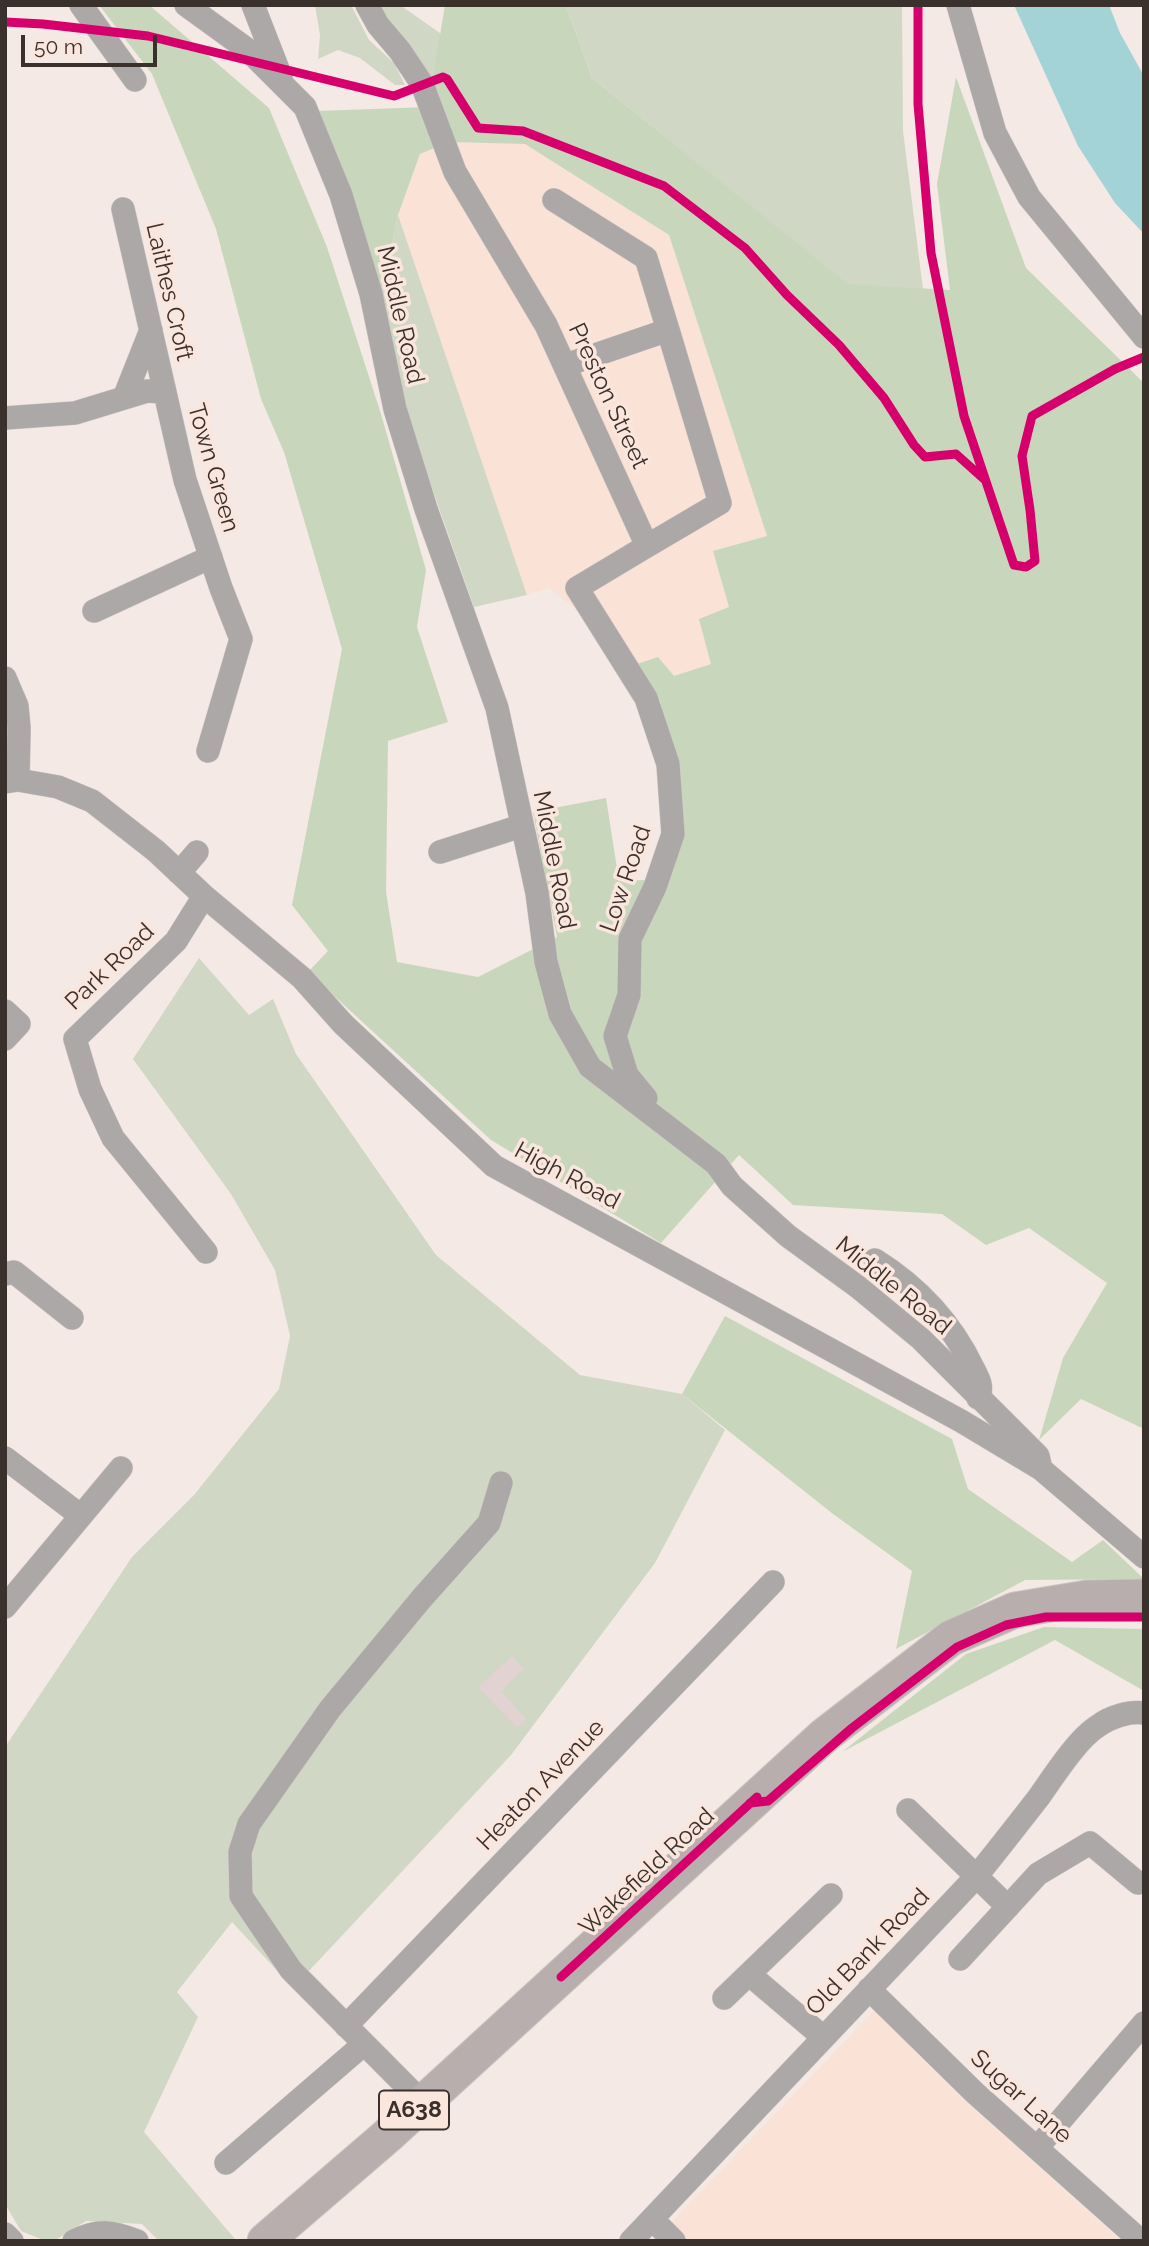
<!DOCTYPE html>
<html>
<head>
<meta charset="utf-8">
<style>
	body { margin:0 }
	#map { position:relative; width:1149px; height:2246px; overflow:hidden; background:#f4e9e4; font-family:Raleway,sans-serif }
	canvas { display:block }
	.frame { position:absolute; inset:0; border:7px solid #3a302c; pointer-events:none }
	.scale { position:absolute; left:21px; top:35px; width:136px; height:32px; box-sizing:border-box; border:4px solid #3a302c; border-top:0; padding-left:9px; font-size:21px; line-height:24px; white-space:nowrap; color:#3a302c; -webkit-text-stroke:5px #fbe6dd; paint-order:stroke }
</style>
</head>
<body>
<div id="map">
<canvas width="1149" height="2246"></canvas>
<div class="frame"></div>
<div class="scale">50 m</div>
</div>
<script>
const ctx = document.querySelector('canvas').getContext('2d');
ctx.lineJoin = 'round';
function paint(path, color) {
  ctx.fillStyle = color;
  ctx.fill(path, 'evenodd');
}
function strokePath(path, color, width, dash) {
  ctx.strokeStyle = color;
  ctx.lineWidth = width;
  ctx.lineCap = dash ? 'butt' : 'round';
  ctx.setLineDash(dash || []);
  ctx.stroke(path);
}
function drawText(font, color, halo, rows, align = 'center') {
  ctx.font = font + ' Raleway,sans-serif';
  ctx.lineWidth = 7;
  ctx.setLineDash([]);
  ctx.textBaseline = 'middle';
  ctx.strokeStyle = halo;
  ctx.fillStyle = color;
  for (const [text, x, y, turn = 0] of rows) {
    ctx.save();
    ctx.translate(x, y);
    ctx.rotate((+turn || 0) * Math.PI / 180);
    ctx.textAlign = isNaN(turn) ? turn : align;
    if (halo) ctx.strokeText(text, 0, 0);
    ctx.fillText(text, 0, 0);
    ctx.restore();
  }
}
paint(new Path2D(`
	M449 142 525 144 669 235 767 536 729 608 712 663 674 677 634 665 591 621 549 588 527 595 398 215 420 154Z
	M874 2011 963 2099 1121 2241H653Z`), '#fae2d7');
paint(new Path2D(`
	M315 5H351L369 40 394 63 405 85H395L360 58 338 50 318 59 320 35Z
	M378 5H400L440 33 460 143Z
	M566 5H902L903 131 923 289 848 285 592 78Z
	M398 215 527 595 474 607 405 412 381 300Z
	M199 958 249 1015 273 999 296 1054 436 1255 580 1375 682 1394 725 1430 655 1563 511 1755 293 1988 232 1922 177 1992 198 2017 144 2132 235 2239 159 2241 142 2224 86 2221 54 2241H46L21 2231 5 2204V1747L132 1557 194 1495 279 1389 290 1336 275 1270 231 1194 133 1059Z`), '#d0d8c5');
paint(new Path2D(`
	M99 5H149L269 108 327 247 381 414 426 570 417 627 448 722 388 741 386 892 397 962 478 977 557 937 533 812 606 798 619 881 668 879 675 759 660 701 634 665 658 657 674 676 711 664 699 619 729 607 713 551 767 536 669 235 525 144 449 142 420 154 398 215 381 300 317 111 428 107 445 5H566L592 78 848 284 950 290 937 184 956 77 1026 268 1144 383V1429L1081 1399 1039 1440 1063 1358 1107 1283 1029 1228 986 1245 942 1214 793 1205 739 1155 661 1243 491 1140 308 972 328 951 292 905 342 649 284 452 261 399 216 229 152 74Z
	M725 1316 952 1439 968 1489 1072 1562 1103 1540 1144 1579 1025 1580 896 1649 912 1571 833 1514 682 1394Z
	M1044 1627 1144 1629V1691L1055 1640 842 1752 966 1654Z`), '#c8d7bc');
paint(new Path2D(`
	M1014 5H1109L1120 33 1144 76V234L1115 203 1078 146Z`), '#a3d2d7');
paint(new Path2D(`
	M512 1656 524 1669 501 1691 526 1719 517 1728 478 1687Z`), '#e2d2d2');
const minor = new Path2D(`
	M81 5 135 80
	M186 5 248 50 305 107 341 195 371 294 395 409 426 509 497 708 537 893 546 962 560 1014 590 1067 716 1164 732 1186 788 1236 858 1287 921 1339 1038 1456 1041 1469
	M253 5 281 77
	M367 5 378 25 400 51 422 84 455 172 546 325 647 546 577 588 646 698 668 764 673 834 655 887 630 939 629 995 615 1036 627 1075 646 1098
	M958 5 995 133 1029 197 1144 337
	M554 200 646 258 668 330 566 365
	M123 209 185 480 221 588 241 639 208 751
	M124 398 151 330
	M5 418 75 413 147 391 165 392
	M647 546 720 503 668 330
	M94 611 211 557
	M5 678 17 706 19 728 18 780
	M5 782 18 780 58 787 92 801 156 851 204 896 302 978 343 1024 494 1166 961 1421 1041 1469 1144 1557
	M440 852 521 826
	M179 873 197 852
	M204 896 176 941 75 1039 90 1089 113 1138 206 1252
	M5 1011 19 1024 5 1039
	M875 1260C918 1287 951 1322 973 1368 978 1378 984 1387 978 1398
	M5 1274 14 1272 72 1318
	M5 1458 81 1516
	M5 1607 121 1468
	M908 1810 1008 1907
	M960 1959 1038 1874 1090 1843 1138 1883
	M750 1975 823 2037
	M869 1989 975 2093 1141 2241
	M724 1998 831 1895
	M346 2026 773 1582
	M423 2103 291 1970 241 1896 240 1852 249 1824 330 1709 422 1598 489 1523 501 1483
	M1037 2148 1144 2023
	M226 2163 364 2044
	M652 2219 674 2241
	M5 2234 12 2241
	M74 2241C98 2229 112 2231 137 2241
	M631 2241 975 1878C997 1851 1018 1824 1039 1797 1053 1777 1078 1738 1098 1726 1110 1717 1129 1711 1144 1713`);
const highway = new Path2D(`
	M265 2241 387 2136 825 1735 951 1638 1015 1610 1087 1598 1144 1597`);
strokePath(minor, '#cdc5c1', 24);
strokePath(highway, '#cdc5c1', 37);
strokePath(minor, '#aca8a8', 23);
strokePath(highway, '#b7aead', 35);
strokePath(new Path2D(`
	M918 5V104L931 253 964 416 1014 565 1026 567 1035 561 1030 510 1022 456 1032 416 1115 369 1144 357
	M5 22 43 24 148 36 394 96 443 77 447 79 478 128 523 131 664 186 745 248 787 295 839 345 884 398 914 445 925 457 956 454 985 480
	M750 1803 768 1801 852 1728 957 1647 1006 1625 1046 1617H1144
	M561 1977 757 1797`), '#d6006c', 9);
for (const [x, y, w] of [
	[414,2110,70]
]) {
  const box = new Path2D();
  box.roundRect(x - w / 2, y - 19.5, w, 39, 5);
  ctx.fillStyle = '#fbe6dd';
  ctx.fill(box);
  strokePath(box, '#3a302c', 2);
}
drawText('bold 23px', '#3a302c', null, [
	["A638",414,2110]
]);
drawText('24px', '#3a302c', '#fbe6dd', [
	["Laithes Croft",169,292,77],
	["Middle Road",400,315,77],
	["Preston Street",608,396,65],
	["Town Green",213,468,74],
	["Middle Road",554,860,79],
	["Low Road",626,879,-71],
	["Park Road",110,967,-44],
	["High Road",567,1176,28],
	["Middle Road",893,1286,39],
	["Heaton Avenue",541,1785,-46],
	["Wakefield Road",647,1872,-43],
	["Old Bank Road",868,1952,-46],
	["Sugar Lane",1021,2097,42]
]);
</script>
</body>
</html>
